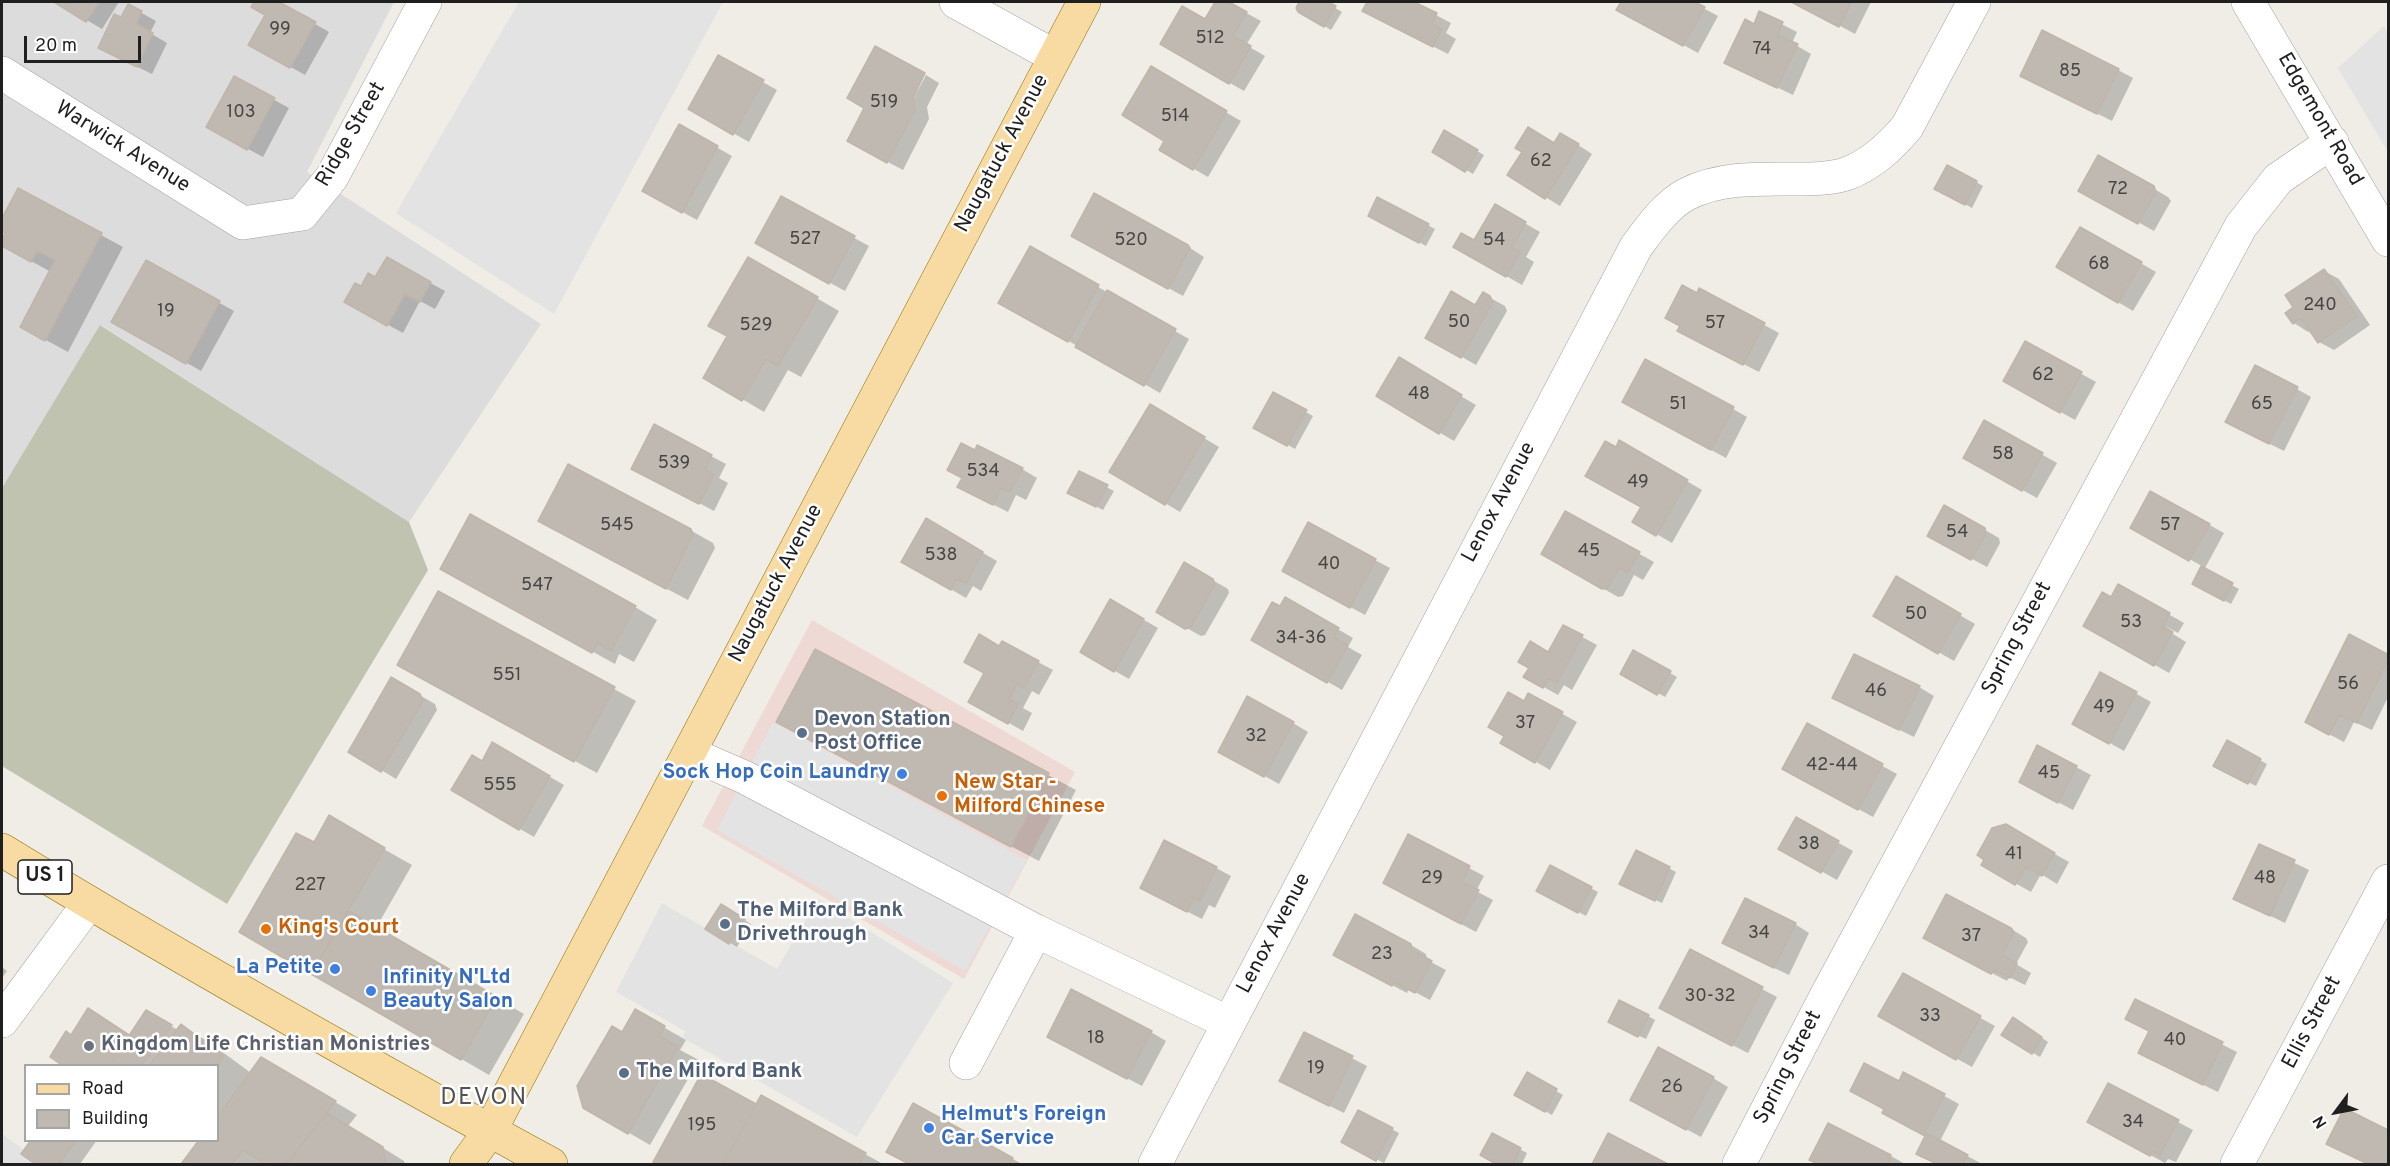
<!DOCTYPE html>
<html>
<head>
<meta charset="utf-8">
<style>
	body { margin:0 }
	#map { position:relative; width:2390px; height:1166px; overflow:hidden; background:#efede5; font-family:Overpass,sans-serif }
	canvas { display:block }
	.frame { position:absolute; inset:0; border:3px solid #1f1f1f; pointer-events:none }
	.legend { position:absolute; left:24px; top:1064px; width:195px; height:78px; box-sizing:border-box; background:#fff; border:2px solid #a5a5a5; margin:0; padding:8px 10px; list-style:none; font-size:18px; color:#1f1f1f }
	.legend li { display:flex; align-items:center; gap:12px; height:30px }
	.legend b { width:30px; border:2px solid #a5a5a5 }
	.north { position:absolute; left:2306px; top:1082px; width:60px; height:60px; -webkit-text-stroke:4px #fff; paint-order:stroke; rotate:238deg; font-size:16px; font-weight:700; line-height:24px; text-align:center; color:#1f1f1f }
	.north::after { content:''; display:block; margin:auto; width:21px; height:27px; background:#1f1f1f; clip-path:polygon(50% 0,100% 100%,50% 72%,0 100%) }
	.scale { position:absolute; left:24px; top:36px; width:117px; height:27px; box-sizing:border-box; border:3px solid #1f1f1f; border-top:0; padding-left:8px; font-size:18px; line-height:21px; white-space:nowrap; color:#1f1f1f; -webkit-text-stroke:4px #fff; paint-order:stroke }
</style>
</head>
<body>
<div id="map">
<canvas width="2390" height="1166"></canvas>
<div class="frame"></div>
<ul class="legend">
<li><b style="height:8px;background:#f7dba2"></b>Road</li>
<li><b style="height:16px;background:#bfb9b2"></b>Building</li>
</ul>
<div class="north">N</div>
<div class="scale">20 m</div>
</div>
<script>
const ctx = document.querySelector('canvas').getContext('2d');
ctx.lineJoin = 'round';
function paint(path, color) {
  ctx.fillStyle = color;
  ctx.fill(path, 'evenodd');
}
function strokePath(path, color, width, dash) {
  ctx.strokeStyle = color;
  ctx.lineWidth = width;
  ctx.lineCap = dash ? 'butt' : 'round';
  ctx.setLineDash(dash || []);
  ctx.stroke(path);
}
function drawText(font, color, halo, rows, align = 'center') {
  ctx.font = font + ' Overpass,sans-serif';
  ctx.lineWidth = 5;
  ctx.setLineDash([]);
  ctx.textBaseline = 'middle';
  ctx.strokeStyle = halo;
  ctx.fillStyle = color;
  for (const [text, x, y, turn = 0] of rows) {
    ctx.save();
    ctx.translate(x, y);
    ctx.rotate((+turn || 0) * Math.PI / 180);
    ctx.textAlign = isNaN(turn) ? turn : align;
    if (halo) ctx.strokeText(text, 0, 0);
    ctx.fillText(text, 0, 0);
    ctx.restore();
  }
}
paint(new Path2D(`
	M2 2H394L307 172 541 324 409 522 101 325 2 488Z`), '#dddcdc');
paint(new Path2D(`
	M812 620 1075 772 964 979 702 826Z`), '#efd9d5');
paint(new Path2D(`
	M100 325 409 522 428 570 227 904 2 766V488Z`), '#c1c3b1');
paint(new Path2D(`
	M519 2H723L554 314 396 213Z
	M2384 26 2388 34V152L2338 68Z
	M773 722 1027 860 965 971 717 830Z
	M818 899 953 983 857 1137 683 1038 685 1031 616 992 662 903 777 969Z
	M2 1134 44 1164H2Z`), '#e3e3e3');
paint(new Path2D(`
	M56 2H119L102 29Z
	M256 2H276L329 32 305 75 250 44 267 15 253 7Z
	M1216 2H1226L1261 21 1246 45 1265 56 1244 91 1162 44 1205 21Z
	M1301 2H1325L1342 12 1331 30 1299 11 1297 8Z
	M1369 2H1411L1451 23 1446 33 1456 39 1448 54 1364 11Z
	M1622 2H1692L1718 16 1698 53 1618 9Z
	M1796 2H1871L1855 34Z
	M129 6 156 21 150 33 167 43 152 74 115 56 122 19Z
	M1760 13 1797 32 1792 43 1811 54 1793 95 1741 70Z
	M718 57 777 90 749 142 690 109Z
	M1151 69 1241 121 1208 177 1161 150 1166 140Z
	M2118 70 2133 78 2112 121 2037 83Z
	M926 75 939 83 927 107 929 119 903 170 863 149 866 108 910 105Z
	M234 78 289 108 263 157 222 135Z
	M679 126 732 156 697 220 644 191Z
	M1445 132 1484 155 1473 174 1434 151Z
	M1575 143 1592 154 1560 206 1509 175 1554 144Z
	M2099 157 2168 197 2171 201 2154 231 2080 190Z
	M1976 182 1983 186 1972 208 1936 188Z
	M18 190 123 247 68 352 44 339 51 272 2 245 6 233 2 230V221Z
	M781 198 869 246 845 291 772 251Z
	M1378 199 1435 229 1426 246 1370 215Z
	M1495 206 1540 232 1526 257 1534 262 1522 285 1455 247 1475 242Z
	M2081 229 2156 272 2133 311 2059 267Z
	M1087 244 1187 246 1204 257 1183 296Z
	M1030 248 1189 339 1160 393 1000 302Z
	M387 259 445 291 435 309 420 301 403 333 346 302 376 280Z
	M749 259 839 311 801 377 788 370 764 412 705 377 729 336Z
	M146 262 234 311 201 371 113 321Z
	M2324 271 2339 279 2370 325 2334 350 2319 342 2311 330 2308 332 2294 323 2296 308Z
	M1700 290 1779 333 1759 372 1694 339 1697 295Z
	M1483 294 1505 306 1507 311 1476 365 1427 337 1476 307Z
	M2026 343 2096 382 2075 420 2005 381Z
	M1399 360 1476 405 1454 441 1378 396Z
	M2297 389 2311 397 2284 451 2242 430Z
	M1273 394 1313 416 1295 449 1255 427Z
	M1150 406 1219 447 1180 512 1111 471Z
	M1733 409 1747 417 1726 458 1638 410Z
	M1985 422 2057 463 2037 498 1965 458Z
	M1620 442 1702 490 1672 543 1634 521 1643 507 1616 449Z
	M711 456 726 464 719 478 728 483 714 511 648 476Z
	M1022 469 1037 478 1026 500 1016 495 1008 512 974 495Z
	M1079 473 1114 491 1103 510 1069 492Z
	M2151 493 2224 533 2204 570 2239 589 2231 604 2194 584 2202 566 2132 527Z
	M1945 507 1999 538 2000 543 1987 567 1944 544Z
	M1565 513 1654 562 1643 580 1634 575 1623 596 1618 597 1543 554Z
	M926 520 997 561 981 591 973 586 966 598 903 562Z
	M690 530 713 543 715 548 688 600 561 533Z
	M1375 560 1390 568 1365 615 1298 579Z
	M1185 564 1228 589 1229 593 1205 635 1201 636 1158 612Z
	M1896 578 1975 624 1954 661 1875 616Z
	M464 581 635 607 657 620 634 662 619 654 615 664Z
	M2119 586 2184 623 2178 633 2167 627 2165 629 2186 642 2169 673 2085 625 2111 599Z
	M439 593 636 701 597 773 421 677Z
	M1286 599 1353 638 1348 647 1362 655 1342 690 1253 639Z
	M1111 601 1158 628 1129 679 1082 652Z
	M1564 627 1597 645 1572 690 1564 685 1558 695 1540 685 1549 654Z
	M2350 636 2388 656V697L2372 730 2354 722 2344 742 2321 730Z
	M1000 648 1038 662 1053 670 1039 695 1032 691 1023 708 1032 713 1023 731 970 701Z
	M816 651 1076 790 1039 861 806 738Z
	M1633 652 1677 677 1665 697 1622 673Z
	M2101 674 2151 702 2124 751 2074 723Z
	M392 679 435 704 437 710 396 779 350 751Z
	M1919 687 1934 696 1914 737 1849 705Z
	M1528 695 1577 722 1550 770 1502 742Z
	M1293 723 1308 732 1279 784 1234 759Z
	M1808 725 1897 774 1873 817 1799 777Z
	M2227 742 2267 764 2256 786 2222 769Z
	M493 744 564 785 534 837 453 790 482 763Z
	M2076 767 2091 775 2073 810 2035 790Z
	M329 818 412 865 376 928 524 1014 489 1075 241 931 314 844Z
	M1796 819 1853 851 1837 880 1780 848Z
	M2005 826 2069 862 2057 884 2041 874 2031 892 1983 865Z
	M1409 836 1484 876 1476 891 1493 900 1476 932 1399 891Z
	M2260 846 2309 870 2285 923 2250 906Z
	M1637 852 1676 872 1662 903 1628 887Z
	M1551 867 1598 892 1586 916 1538 890Z
	M1216 868 1231 876 1215 908 1209 905 1202 919 1156 896Z
	M722 906 751 924 737 947 708 929Z
	M1795 924 1809 933 1789 975 1739 951Z
	M2011 929 2026 938 2028 942 2016 964 2031 973 2025 985 2009 977 2007 981 1940 946Z
	M1411 945 1426 954 1427 960 1446 970 1430 1000 1409 989 1407 993 1350 963Z
	M1690 951 1777 997 1748 1053 1675 1016Z
	M2 967 7 971 2 978Z
	M1903 975 1995 1026 1972 1067 1880 1016Z
	M2136 1001 2237 1052 2218 1092 2154 1061 2150 1031Z
	M88 1010 131 1036 146 1012 178 1030 182 1026 209 1042 251 1073 283 1071 357 1115 348 1126 404 1161 405 1164H269L265 1162 263 1164H183L201 1140H218V1066H65L72 1036Z
	M635 1011 686 1040 680 1050 699 1060 650 1145 584 1107Z
	M1648 1016 1655 1020 1646 1039 1617 1026Z
	M2020 1023 2048 1042 2040 1057 2003 1035Z
	M1151 1032 1166 1041 1142 1086 1063 1045Z
	M1305 1034 1367 1066 1344 1113 1295 1089Z
	M1528 1074 1563 1095 1552 1115 1516 1095Z
	M1904 1074 1959 1104 1940 1141 1982 1164H1938L1933 1161 1927 1136 1886 1109Z
	M702 1076 757 1106 865 1154 883 1164H660L655 1162Z
	M1713 1078 1728 1087 1701 1137 1646 1108Z
	M2108 1085 2193 1130 2176 1162 2168 1159 2165 1163 2104 1130Z
	M914 1105 1022 1164H911L888 1151Z
	M2344 1110 2388 1131V1164H2368L2328 1144Z
	M1359 1112 1399 1133 1384 1163 1343 1142Z
	M1493 1135 1527 1153 1522 1164H1499L1482 1155Z
	M1609 1135 1665 1164H1594Z
	M33 1140H97L80 1164H37L23 1154Z
	M1891 1156 1905 1164H1820L1811 1159Z`), '#0003');
const building = new Path2D(`
	M54 2H99L86 22Z
	M254 2H279L316 22 290 68 248 45 265 15 251 7Z
	M1215 2H1229L1247 12 1233 36 1251 46 1229 84 1160 44 1182 6 1205 19Z
	M1299 2H1328L1336 6 1324 27 1298 12 1296 8Z
	M1367 2H1414L1437 13 1432 24 1442 29 1433 47 1362 11Z
	M1621 2H1695L1705 7 1683 46 1616 10Z
	M1794 2H1852L1839 27 1793 3Z
	M128 4 142 11 136 24 153 33 137 67 98 48 114 14 121 17Z
	M1759 11 1783 22 1777 35 1798 44 1777 88 1724 63 1745 19 1754 24Z
	M2042 30 2119 69 2097 114 2020 76Z
	M875 46 925 73 913 98 915 110 887 163 847 141 864 108 847 98Z
	M718 55 764 80 733 135 688 109Z
	M1151 66 1227 111 1193 170 1159 150 1164 141 1122 115Z
	M234 76 275 98 247 150 206 127Z
	M679 124 718 146 682 213 642 191Z
	M1528 127 1554 143 1560 133 1579 144 1545 199 1507 175 1522 152 1515 148Z
	M1444 130 1478 150 1465 172 1432 152Z
	M2098 155 2154 186 2156 192 2138 224 2078 191Z
	M1947 165 1977 181 1965 205 1934 189Z
	M18 188 102 233 45 341 20 327 55 260 37 251 31 262 2 246V239L5 233 2 231V218Z
	M1094 193 1188 245 1190 248 1168 289 1071 236Z
	M781 196 855 236 829 284 755 243Z
	M1377 197 1429 224 1419 243 1368 216Z
	M1495 204 1526 222 1512 247 1520 252 1506 277 1453 247 1461 233 1474 240Z
	M2080 227 2142 262 2118 303 2056 267Z
	M1030 246 1099 285 1068 342 998 303Z
	M387 257 431 282 420 302 405 294 387 326 344 302 355 283 361 286 368 273 375 277Z
	M748 257 818 297 778 366 766 359 742 401 703 378 727 336 708 326Z
	M146 260 220 301 186 364 111 322Z
	M2324 269 2357 316 2318 343 2301 318 2293 324 2285 313 2293 307 2285 295Z
	M1682 285 1697 293 1699 288 1765 323 1743 365 1677 331 1680 326 1665 318Z
	M1107 290 1176 329 1144 386 1075 347Z
	M1451 291 1475 305 1483 292 1490 296 1493 302 1461 358 1425 338Z
	M2025 341 2082 372 2060 413 2003 381Z
	M1399 357 1462 395 1439 434 1376 396Z
	M1645 359 1734 407 1711 450 1622 402Z
	M2255 365 2298 387 2269 444 2225 422Z
	M1273 392 1307 410 1287 446 1253 428Z
	M1150 404 1205 437 1165 505 1109 472Z
	M1984 420 2043 453 2022 491 1963 458Z
	M654 424 712 455 705 469 714 474 699 504 631 469Z
	M1619 440 1688 480 1656 536 1632 522 1641 507 1585 476 1605 441 1616 447Z
	M961 443 975 450 977 445 1023 468 1010 492 1001 488 993 505 957 487 962 478 947 470Z
	M568 464 691 529 693 535 666 589 538 521Z
	M1079 471 1108 485 1096 507 1067 493Z
	M2150 491 2210 524 2189 561 2130 528Z
	M1944 505 1985 528 1986 534 1971 560 1927 536Z
	M1565 511 1640 552 1628 573 1619 568 1608 588 1602 589 1541 554Z
	M470 514 636 606 611 651 597 643 592 653 440 569Z
	M926 518 983 552 966 584 957 579 951 590 901 562Z
	M1308 522 1376 559 1350 608 1282 571Z
	M1184 562 1213 579 1215 584 1191 627 1185 629 1156 612Z
	M2201 566 2233 583 2224 601 2192 584Z
	M1896 576 1961 614 1938 654 1873 616Z
	M2118 584 2170 613 2163 626 2173 632 2154 666 2083 626 2102 592 2111 597Z
	M438 591 615 687 574 762 397 665Z
	M1285 597 1339 628 1334 637 1348 645 1327 683 1251 640 1272 602 1280 606Z
	M1110 599 1144 619 1114 672 1080 652Z
	M1563 625 1583 635 1557 683 1549 678 1543 688 1523 677 1529 668 1518 662 1530 641 1548 652Z
	M979 634 999 646 1002 641 1039 661 1024 688 1017 684 1009 699 1018 704 1008 724 968 702 984 673 964 662Z
	M2349 634 2387 654 2388 660 2357 723 2339 715 2329 735 2305 722Z
	M815 649 1049 773 1011 847 776 722Z
	M1633 650 1671 671 1657 695 1620 674Z
	M1854 654 1920 686 1899 730 1832 698Z
	M2100 672 2137 692 2109 744 2072 724Z
	M391 677 420 694 423 701 381 772 348 752Z
	M1508 692 1524 701 1528 693 1563 712 1535 763 1500 743 1504 736 1488 727Z
	M1247 696 1294 722 1264 777 1218 752Z
	M1807 723 1883 764 1858 810 1782 769Z
	M2227 740 2261 759 2248 784 2213 766Z
	M492 742 550 776 519 830 451 790 472 755 482 761Z
	M2037 745 2077 766 2058 803 2019 782Z
	M329 815 385 848 311 974 239 932 296 833 314 842Z
	M1796 817 1839 841 1821 873 1778 849Z
	M2006 824 2055 853 2042 876 2026 867 2015 885 1981 865 1984 860 1977 855 1992 828Z
	M1408 834 1470 866 1462 882 1479 890 1461 924 1383 883Z
	M1164 840 1217 867 1200 901 1194 898 1187 912 1140 888Z
	M2259 844 2295 860 2270 916 2233 899Z
	M1636 850 1670 867 1655 901 1619 884Z
	M1550 865 1592 887 1578 913 1536 891Z
	M1946 894 2011 928 2014 932 2002 955 2017 963 2010 978 1994 970 1991 974 1923 938Z
	M1745 898 1796 923 1774 968 1722 943Z
	M721 904 745 919 729 944 705 929Z
	M349 911 497 997 461 1060 311 974Z
	M1355 914 1411 944 1412 950 1432 961 1415 993 1394 982 1392 986 1333 955Z
	M1690 949 1763 987 1732 1046 1659 1008Z
	M1903 973 1981 1016 1956 1060 1878 1016Z
	M1071 989 1152 1031 1127 1079 1047 1037Z
	M2135 999 2223 1042 2203 1085 2138 1053 2149 1031 2125 1019Z
	M1619 1000 1649 1015 1638 1037 1608 1022Z
	M88 1008 129 1035 109 1066H63L50 1057 66 1031 71 1035Z
	M635 1009 665 1026 660 1036 678 1047 628 1134 583 1108 577 1086 612 1026 622 1032Z
	M146 1010 172 1025 141 1066H109Z
	M2013 1017 2042 1037 2032 1054 2001 1035Z
	M181 1024 224 1056 217 1066H149Z
	M1304 1032 1353 1056 1329 1106 1279 1081Z
	M1658 1047 1714 1077 1686 1130 1630 1100Z
	M261 1057 336 1101 286 1164H265L243 1150 232 1164H181L199 1140H218V1116Z
	M1864 1063 1899 1081 1903 1072 1945 1094 1925 1132 1968 1155 1963 1164H1937L1916 1154 1925 1136 1882 1113 1884 1109 1850 1091Z
	M1527 1072 1557 1089 1545 1112 1514 1095Z
	M701 1074 756 1104 723 1164H657L653 1162Z
	M2108 1083 2179 1120 2160 1155 2153 1151 2150 1156 2087 1122Z
	M761 1095 866 1153 859 1164H723Z
	M913 1103 1013 1158 1009 1164H909L886 1152Z
	M2344 1108 2388 1130V1159L2386 1164H2368L2326 1144Z
	M1358 1110 1393 1128 1376 1161 1341 1142Z
	M327 1113 383 1147 386 1164H286Z
	M1828 1123 1891 1155 1889 1164H1818L1809 1160Z
	M1492 1133 1521 1148 1513 1164H1496L1480 1155Z
	M1608 1133 1668 1164H1592Z
	M31 1140H76L59 1164H35L21 1154Z`);
paint(building, '#bfb9b2');
strokePath(building, '#c0b5a8', 1.5);
const minor = new Path2D(`
	M956 2 1054 56
	M2248 2 2388 240
	M2 73 243 223 302 214 332 177 425 2
	M689 753 744 777 1036 931 1229 1023
	M2 1021 89 903
	M966 1063 1036 931
	M1155 1164 1636 247C1650 228 1666 205 1687 194 1721 177 1759 179 1795 179 1812 179 1830 179 1846 174 1871 165 1890 147 1907 127L1974 2
	M1739 1164 1825 998 2241 226 2278 179 2332 142
	M2237 1164 2388 881`);
const major = new Path2D(`
	M2 850C182 960 366 1063 551 1164
	M466 1164 490 1131 1084 2`);
strokePath(minor, '#a3a3a3', 34);
strokePath(major, '#927308', 34);
strokePath(minor, '#fff', 33);
strokePath(major, '#f7dba2', 33);
for (const [x, y, r, color] of [
	[802,733,6,"#5c6f8a"],
	[902,774,6,"#3f7fe0"],
	[942,796,6,"#e8710a"],
	[725,924,6,"#5c6f8a"],
	[266,929,6,"#e8710a"],
	[335,969,6,"#3f7fe0"],
	[371,991,6,"#3f7fe0"],
	[89,1046,6,"#6b7280"],
	[624,1073,6,"#5c6f8a"],
	[929,1128,6,"#3f7fe0"]
]) {
  const dot = new Path2D();
  dot.arc(x, y, r, 0, 2 * Math.PI);
  ctx.fillStyle = color;
  ctx.fill(dot);
  strokePath(dot, '#fff', 2);
}
drawText('18px', '#474644', null, [
	["99",280,30],
	["512",1210,39],
	["74",1762,50],
	["85",2070,72],
	["519",884,103],
	["103",241,113],
	["514",1175,117],
	["62",1541,162],
	["72",2118,190],
	["527",805,240],
	["520",1131,241],
	["54",1494,241],
	["68",2099,265],
	["240",2320,306],
	["19",166,312],
	["50",1459,323],
	["57",1715,324],
	["529",756,326],
	["62",2043,376],
	["48",1419,395],
	["51",1678,405],
	["65",2262,405],
	["58",2003,455],
	["539",674,464],
	["534",983,472],
	["49",1638,483],
	["545",617,526],
	["57",2170,526],
	["54",1957,533],
	["45",1589,552],
	["538",941,556],
	["40",1329,565],
	["547",537,586],
	["50",1916,615],
	["53",2131,623],
	["34-36",1301,639],
	["551",507,676],
	["56",2348,685],
	["46",1876,692],
	["49",2104,708],
	["37",1525,724],
	["32",1256,737],
	["42-44",1832,766],
	["45",2049,774],
	["555",500,786],
	["38",1809,845],
	["41",2014,855],
	["29",1432,879],
	["48",2265,879],
	["227",310,886],
	["34",1759,934],
	["37",1971,937],
	["23",1382,955],
	["30-32",1710,997],
	["33",1930,1017],
	["18",1096,1039],
	["40",2175,1041],
	["19",1316,1069],
	["26",1672,1088],
	["34",2133,1123],
	["195",702,1126]
]);
for (const [x, y, w] of [
	[45,877,54]
]) {
  const box = new Path2D();
  box.roundRect(x - w / 2, y - 17, w, 34, 4.5);
  ctx.fillStyle = '#fff';
  ctx.fill(box);
  strokePath(box, '#1f1f1f', 1.5);
}
drawText('bold 20px', '#1f1f1f', null, [
	["US 1",45,877]
]);
drawText('21px', '#1f1f1f', '#fff', [
	["Edgemont Road",2319,120,60],
	["Ridge Street",352,135,-60],
	["Warwick Avenue",122,148,32],
	["Naugatuck Avenue",1003,154,-62],
	["Lenox Avenue",1500,503,-62],
	["Naugatuck Avenue",777,584,-62],
	["Spring Street",2018,639,-62],
	["Lenox Avenue",1275,934,-62],
	["Ellis Street",2313,1023,-62],
	["Spring Street",1789,1068,-63]
]);
drawText('bold 21px', '#4e5e75', '#fff', [
	["Devon Station",814,721],
	["Post Office",814,745],
	["The Milford Bank",737,912],
	["Drivethrough",737,936],
	["The Milford Bank",636,1073]
], 'left');
drawText('bold 21px', '#366cbe', '#fff', [
	["Sock Hop Coin Laundry",890,774],
	["La Petite",323,969],
	["Infinity N'Ltd",383,979,"left"],
	["Beauty Salon",383,1003,"left"],
	["Helmut's Foreign",941,1116,"left"],
	["Car Service",941,1140,"left"]
], 'right');
drawText('bold 21px', '#c56008', '#fff', [
	["New Star -",954,784],
	["Milford Chinese",954,808],
	["King's Court",278,929]
], 'left');
drawText('bold 21px', '#5b616d', '#fff', [
	["Kingdom Life Christian Monistries",101,1046]
], 'left');
ctx.letterSpacing = '1.5px';
drawText('24px', '#525252', '#fff', [
	["DEVON",484,1099]
]);
ctx.letterSpacing = '0px';
</script>
</body>
</html>
